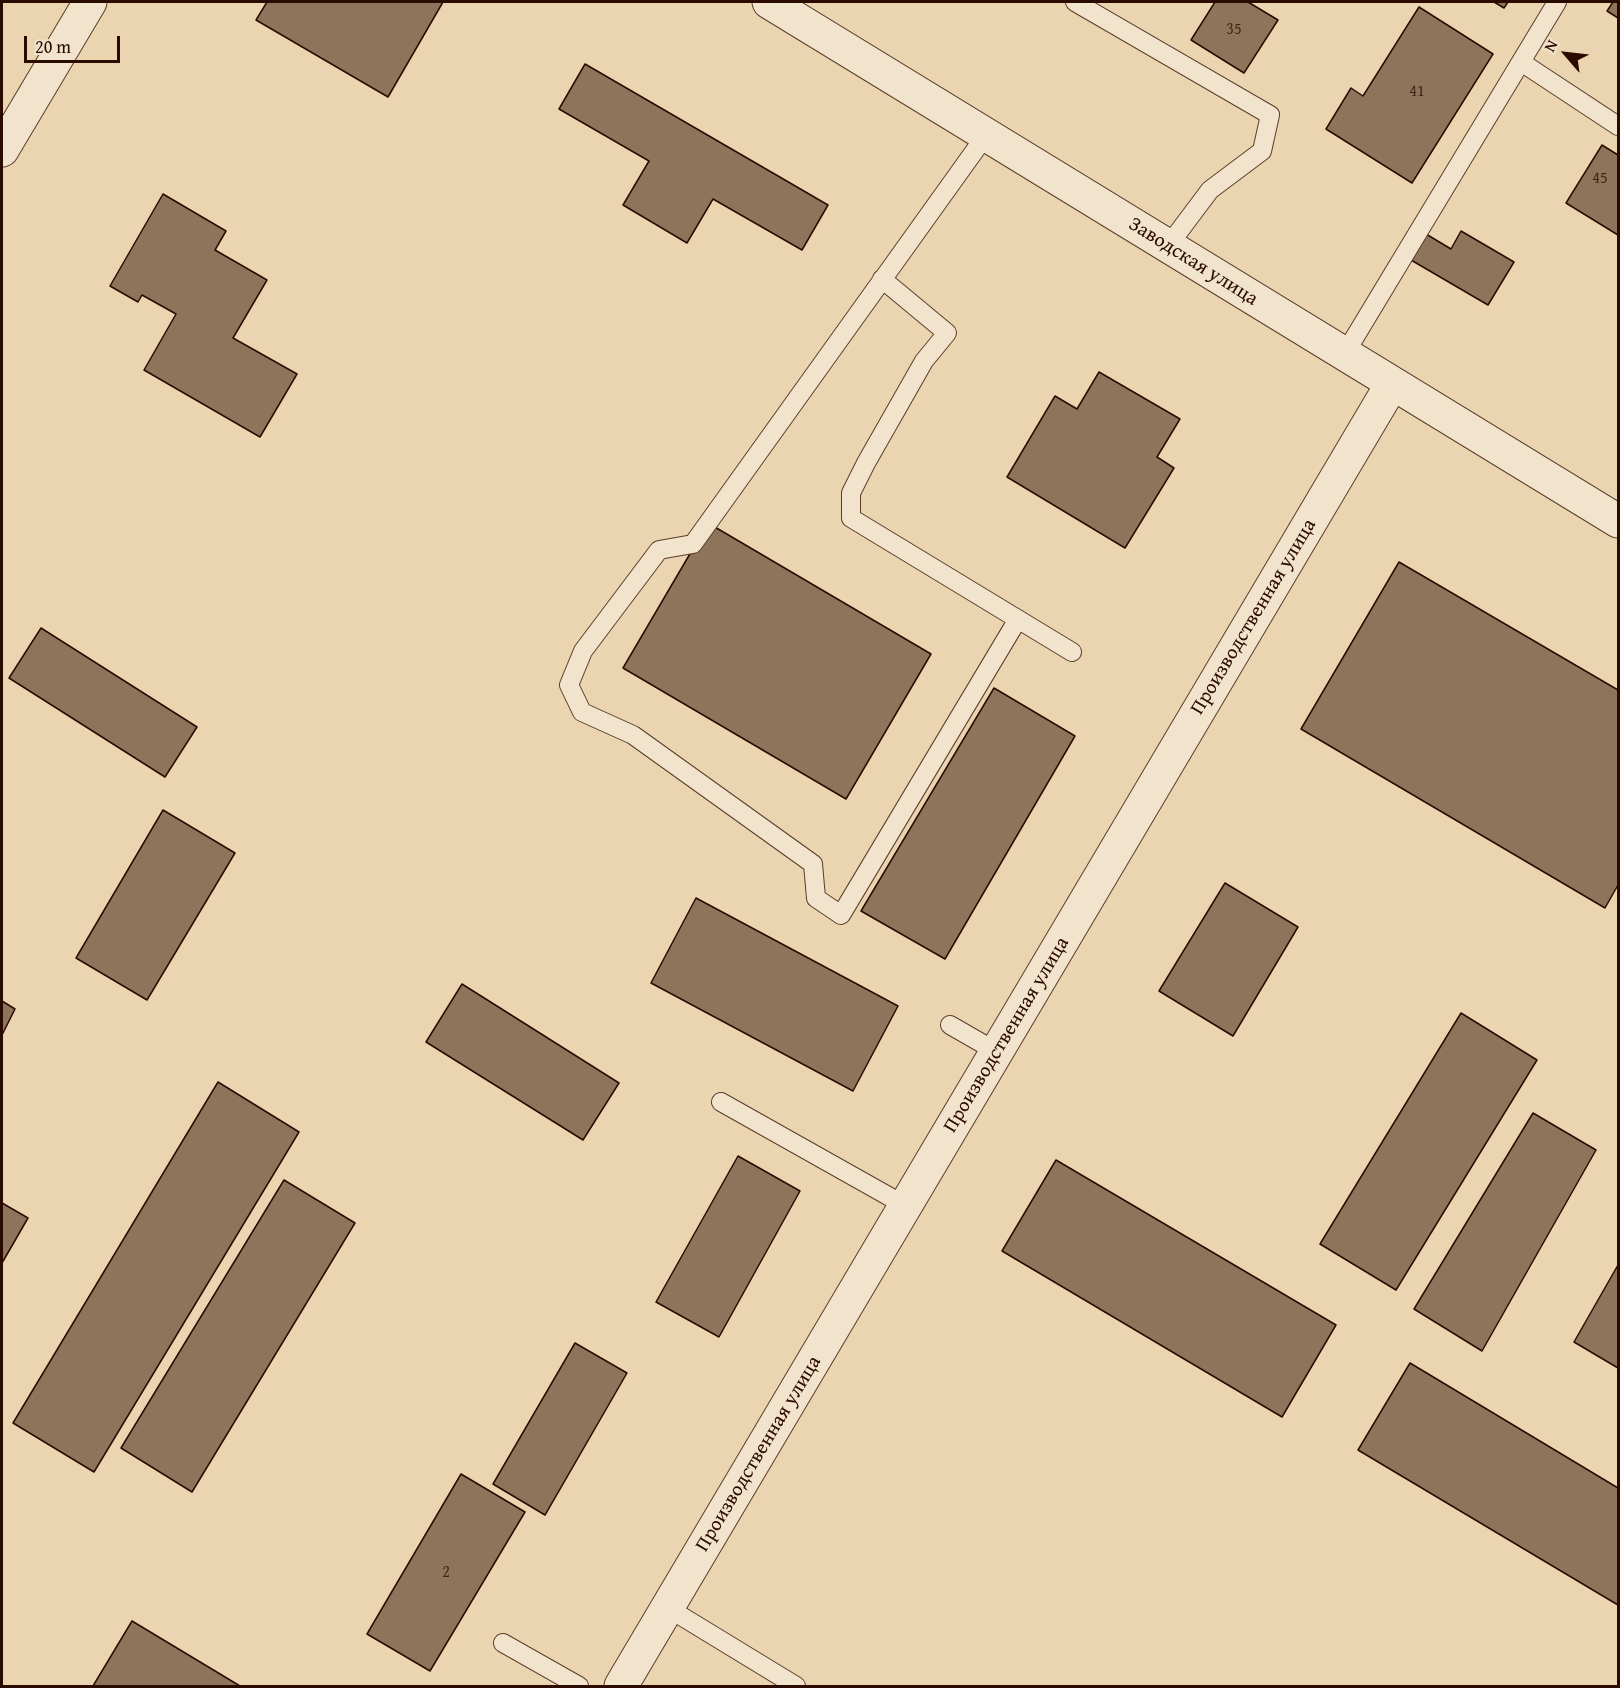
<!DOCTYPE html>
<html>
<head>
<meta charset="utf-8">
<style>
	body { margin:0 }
	#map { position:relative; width:1620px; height:1688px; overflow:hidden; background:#ebd4b0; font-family:"Gentium Book Plus",serif }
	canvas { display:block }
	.frame { position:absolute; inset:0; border:3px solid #2b0b00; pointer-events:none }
	.north { position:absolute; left:1536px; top:24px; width:60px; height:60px; -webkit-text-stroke:4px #f2e3cc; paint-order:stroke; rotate:298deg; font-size:16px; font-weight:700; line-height:24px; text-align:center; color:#2b0b00 }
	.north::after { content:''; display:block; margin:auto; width:21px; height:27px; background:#2b0b00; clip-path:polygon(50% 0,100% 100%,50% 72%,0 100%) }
	.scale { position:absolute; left:24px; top:36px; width:96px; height:27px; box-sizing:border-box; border:3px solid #2b0b00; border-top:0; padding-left:8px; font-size:18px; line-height:21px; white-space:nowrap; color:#2b0b00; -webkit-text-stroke:4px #f2e3cc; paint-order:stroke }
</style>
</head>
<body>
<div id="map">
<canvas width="1620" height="1688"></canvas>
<div class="frame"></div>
<div class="north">N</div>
<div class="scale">20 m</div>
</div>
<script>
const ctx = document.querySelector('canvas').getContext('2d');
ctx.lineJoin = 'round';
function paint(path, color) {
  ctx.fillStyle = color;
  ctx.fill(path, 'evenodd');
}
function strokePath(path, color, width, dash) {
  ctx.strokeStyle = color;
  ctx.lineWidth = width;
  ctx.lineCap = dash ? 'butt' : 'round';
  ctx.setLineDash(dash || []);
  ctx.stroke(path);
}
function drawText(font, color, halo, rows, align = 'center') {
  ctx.font = font + ' "Gentium Book Plus",serif';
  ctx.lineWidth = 4.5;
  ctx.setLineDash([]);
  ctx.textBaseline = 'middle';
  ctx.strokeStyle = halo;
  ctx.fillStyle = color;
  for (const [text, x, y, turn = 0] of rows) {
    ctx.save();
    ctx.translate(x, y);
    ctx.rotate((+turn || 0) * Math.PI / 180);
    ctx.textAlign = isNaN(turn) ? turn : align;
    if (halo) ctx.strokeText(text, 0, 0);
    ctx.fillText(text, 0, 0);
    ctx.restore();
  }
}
const building = new Path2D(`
	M267 2H443L388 97 256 20Z
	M1215 2H1248L1278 20 1244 73 1191 40Z
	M1494 2H1508L1504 8Z
	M1613 2H1618V18L1607 11Z
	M1419 7 1493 54 1412 183 1326 129 1351 88 1363 96Z
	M585 64 828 205 802 250 713 199 687 243 623 205 649 161 559 109Z
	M1602 145 1618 155V235L1566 203Z
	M163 194 226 231 215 250 267 280 233 338 297 374 260 437 144 370 176 314 142 295 138 302 110 286Z
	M1461 231 1514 262 1488 305 1411 260 1426 234 1451 249Z
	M1099 372 1180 419 1157 457 1174 468 1125 548 1007 477 1055 396 1077 409Z
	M708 523 931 654 846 799 623 668Z
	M1399 562 1618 690V885L1605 908 1301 729Z
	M41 628 197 727 165 777 9 678Z
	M994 688 1075 736 945 959 861 911Z
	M163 810 235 853 147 1000 76 958Z
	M1225 883 1298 927 1233 1036 1159 991Z
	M696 898 898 1006 853 1091 651 983Z
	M462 984 619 1083 583 1140 426 1042Z
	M2 1001 15 1009 2 1035Z
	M1461 1013 1537 1060 1396 1290 1320 1244Z
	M218 1082 299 1132 94 1472 13 1423Z
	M1533 1113 1596 1150 1482 1351 1414 1309Z
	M738 1156 800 1191 719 1337 656 1302Z
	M1056 1160 1336 1325 1282 1417 1002 1251Z
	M284 1180 355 1223 192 1492 121 1448Z
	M2 1203 28 1218 2 1263Z
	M1618 1265V1368L1574 1342Z
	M575 1343 627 1373 545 1515 493 1484Z
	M1410 1363 1618 1488V1605L1358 1450Z
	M461 1474 525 1512 430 1671 367 1634Z
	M132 1621 240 1686H93Z`);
paint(building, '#8f745c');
strokePath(building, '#2b0b00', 1.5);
const service = new Path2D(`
	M1075 2 1270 115 1262 151 1210 190 1168 246
	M1521 62 1618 126
	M986 135 693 544 659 550 583 651 569 685 582 712 633 735 813 864 816 898 841 915 1018 619
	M882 279 947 333 924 361 866 463 851 493V518L1072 652
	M1344 355 1557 2
	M950 1025 997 1052
	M721 1102 906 1206
	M668 1608 796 1686
	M503 1643 579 1686`);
const minor = new Path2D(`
	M2 150 90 2
	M621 1686 1392 384`);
const tertiary = new Path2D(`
	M769 2 1618 521`);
strokePath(service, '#5b3d2c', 20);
strokePath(minor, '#5b3d2c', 35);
strokePath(tertiary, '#5b3d2c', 35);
strokePath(service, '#f2e3cc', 18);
strokePath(minor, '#f2e3cc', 33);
strokePath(tertiary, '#f2e3cc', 33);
drawText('16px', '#442517', null, [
	["35",1234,30],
	["41",1417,92],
	["45",1600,179],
	["2",446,1573]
]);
drawText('20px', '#2b0b00', '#f2e3cc', [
	["Заводская улица",1193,262,32],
	["Производственная улица",1254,617,-59],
	["Производственная улица",1007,1035,-59],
	["Производственная улица",759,1454,-59]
]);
</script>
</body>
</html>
